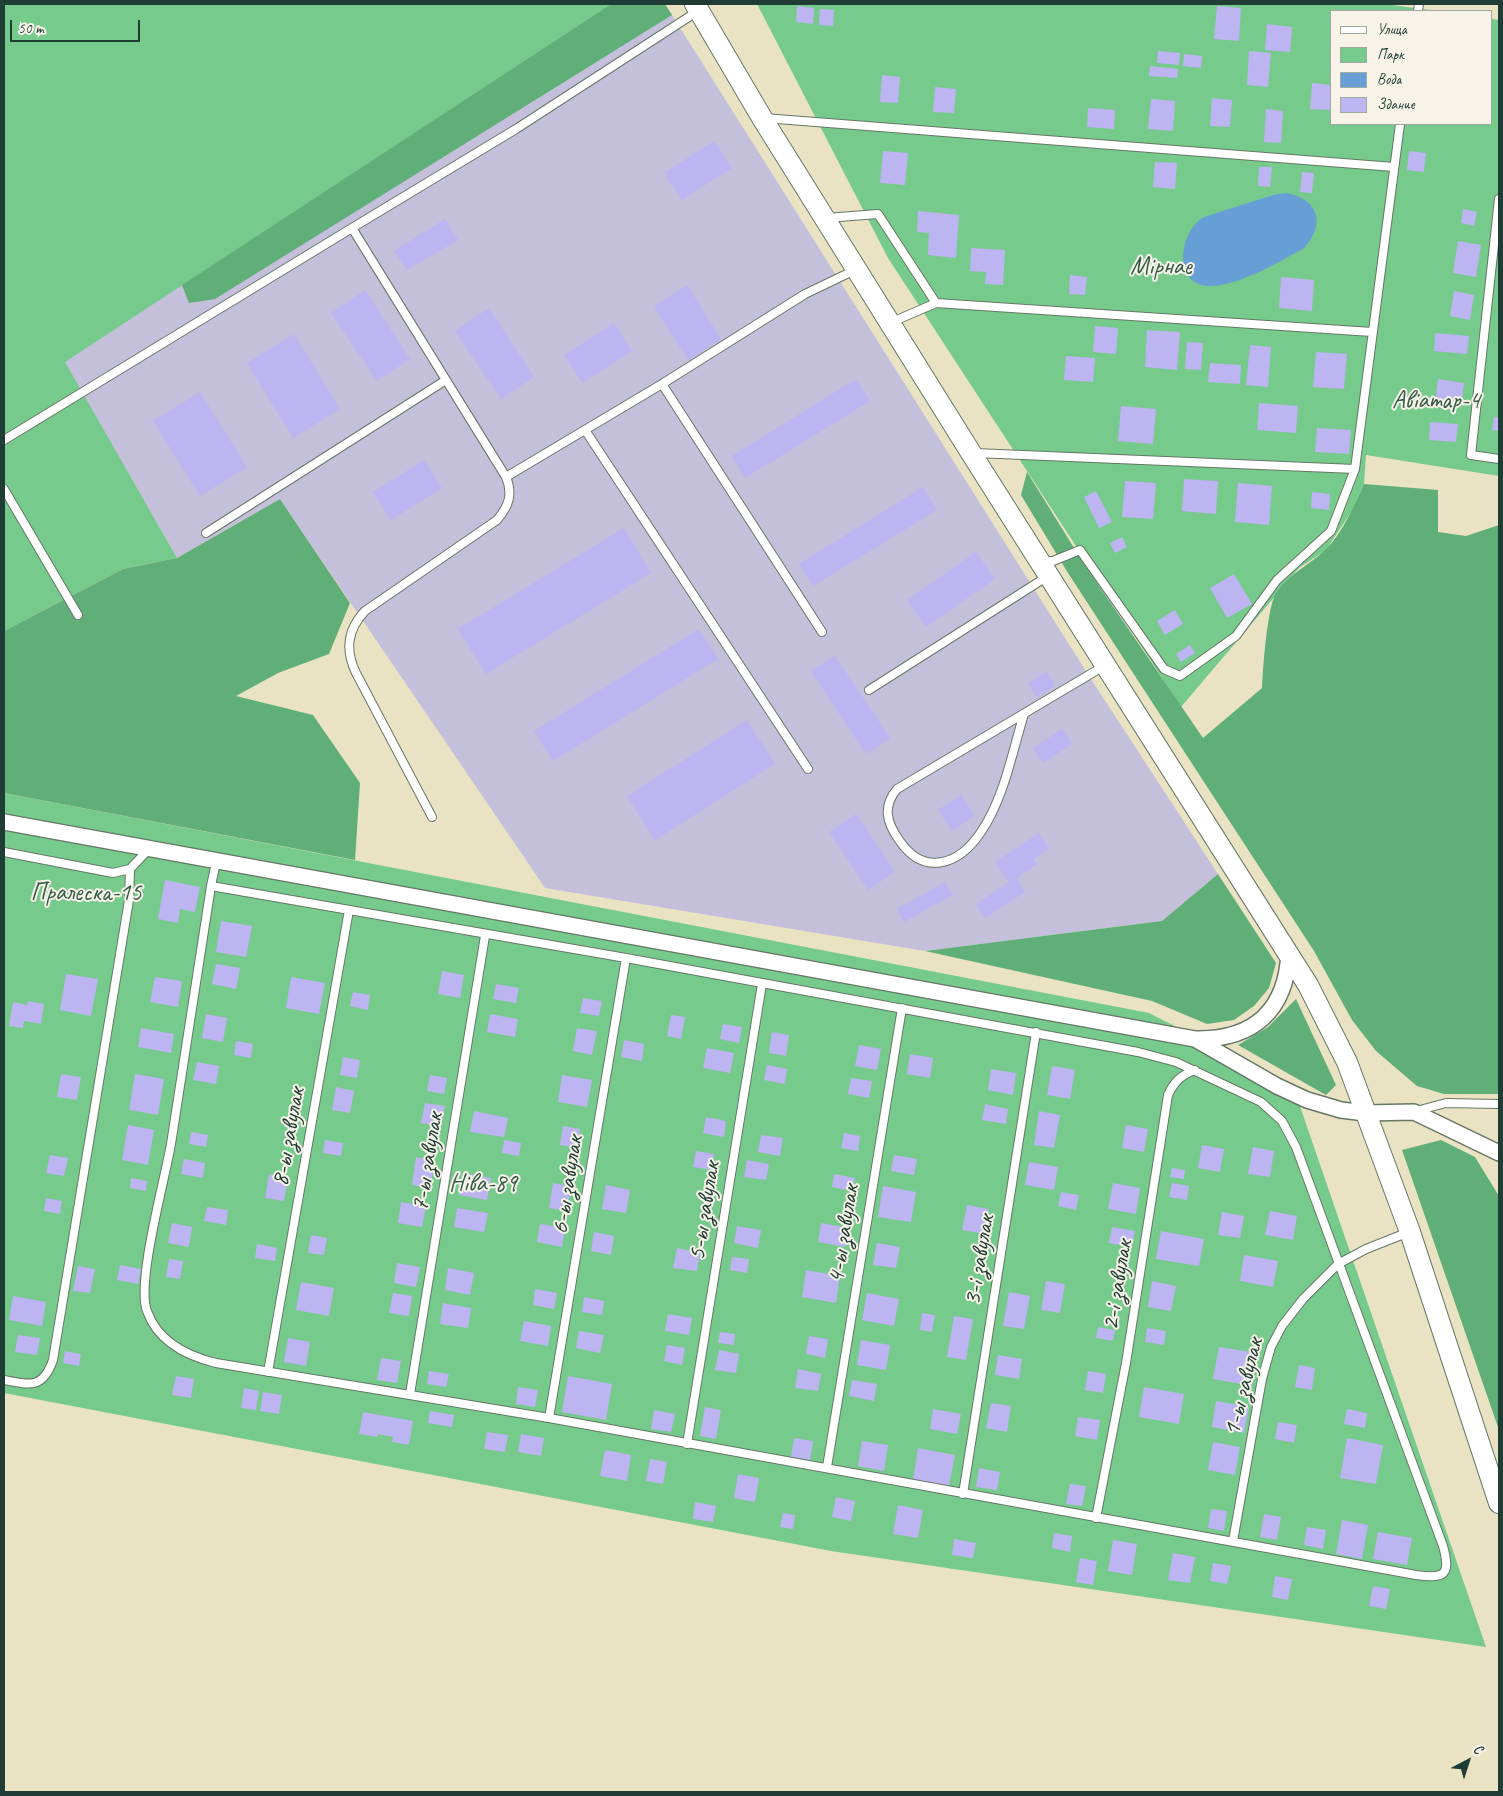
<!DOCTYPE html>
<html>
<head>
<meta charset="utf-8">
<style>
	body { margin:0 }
	#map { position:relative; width:1503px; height:1796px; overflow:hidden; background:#e9e3c3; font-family:Caveat,sans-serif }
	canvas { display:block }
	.frame { position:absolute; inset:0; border:5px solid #1f3d34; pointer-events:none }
	.legend { position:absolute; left:1330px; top:10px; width:162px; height:115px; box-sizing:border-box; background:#f7f3e8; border:1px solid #a1aaa0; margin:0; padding:6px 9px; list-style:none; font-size:15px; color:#1f3d34 }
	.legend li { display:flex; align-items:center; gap:10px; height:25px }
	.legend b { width:25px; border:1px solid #a1aaa0 }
	.north { position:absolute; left:1443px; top:1736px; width:50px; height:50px; -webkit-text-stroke:4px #f7f3e8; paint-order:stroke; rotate:40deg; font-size:14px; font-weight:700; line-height:20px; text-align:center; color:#1f3d34 }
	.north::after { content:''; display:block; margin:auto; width:18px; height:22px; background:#1f3d34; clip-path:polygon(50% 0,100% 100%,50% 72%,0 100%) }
	.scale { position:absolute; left:10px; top:20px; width:130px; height:22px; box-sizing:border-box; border:2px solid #1f3d34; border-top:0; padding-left:6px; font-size:15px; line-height:18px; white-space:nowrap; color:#1f3d34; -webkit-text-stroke:4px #f7f3e8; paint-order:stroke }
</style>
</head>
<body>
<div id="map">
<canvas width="1503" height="1796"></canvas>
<div class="frame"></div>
<ul class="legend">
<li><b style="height:6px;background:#fff"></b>Улица</li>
<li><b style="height:14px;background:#76ca8c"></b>Парк</li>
<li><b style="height:14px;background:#679ed5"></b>Вода</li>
<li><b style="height:14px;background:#bdb4f2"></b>Здание</li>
</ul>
<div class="north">С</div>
<div class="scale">50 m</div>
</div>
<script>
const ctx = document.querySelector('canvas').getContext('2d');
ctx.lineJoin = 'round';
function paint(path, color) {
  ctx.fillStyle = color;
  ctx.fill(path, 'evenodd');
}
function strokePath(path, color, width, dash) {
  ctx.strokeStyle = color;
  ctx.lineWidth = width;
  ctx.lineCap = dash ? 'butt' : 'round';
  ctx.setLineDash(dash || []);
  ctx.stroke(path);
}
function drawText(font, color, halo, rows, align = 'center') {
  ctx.font = font + ' Caveat,sans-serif';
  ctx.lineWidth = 4;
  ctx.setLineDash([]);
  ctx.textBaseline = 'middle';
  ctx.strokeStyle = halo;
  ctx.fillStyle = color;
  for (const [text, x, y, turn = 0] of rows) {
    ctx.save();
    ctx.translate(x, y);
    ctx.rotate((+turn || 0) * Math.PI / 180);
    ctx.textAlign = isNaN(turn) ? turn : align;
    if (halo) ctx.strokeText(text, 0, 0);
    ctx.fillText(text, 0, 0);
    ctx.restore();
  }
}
paint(new Path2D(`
	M611 4H665L1089 676 1218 874 1162 921 925 951 545 888 280 499 177 558 64 362Z`), '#c4c0db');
paint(new Path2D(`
	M4 4H611L65 362 177 558 123 569 4 631Z
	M757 4H1385L1437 11H1332V124H1492V19L1499 20V476L1366 455 1364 484 1353 509 1326 550 1299 568 1181 707 888 258Z
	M4 793 1149 1013 1293 1086 1486 1647 831 1551 4 1393Z`), '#76ca8c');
paint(new Path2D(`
	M611 4H665L672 15 215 299 189 303 182 285Z
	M1027 472 1084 564 1203 738 1262 688C1263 668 1267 608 1276 593 1289 574 1309 565 1325 550 1340 537 1356 503 1364 484L1438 490V532L1466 536 1499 525V1094H1444L1417 1086 1376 1051 1352 1020 1314 951 1068 573 1021 495Z
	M280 499 350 603 329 654 278 673 236 696 313 715 360 783 355 860 4 793V631L123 569 177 558Z
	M1218 874 1276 963 1269 988 1254 1006 1234 1020 1207 1024 1152 1001 925 951 1162 921Z
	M1296 999 1336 1085 1326 1095 1238 1045 1268 1027Z
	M1441 1140 1475 1157 1499 1196V1430L1402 1150Z`), '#60ae78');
paint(new Path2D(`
	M1286 193C1319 199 1326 224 1304 248 1280 262 1236 287 1209 286 1172 285 1179 231 1204 217L1273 195Z`), '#679ed5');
paint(new Path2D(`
	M797 6 814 8 813 24 796 22Z
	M1217 6 1241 8 1239 41 1214 39Z
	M820 9 834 10 833 26 819 25Z
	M1267 24 1292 27 1290 52 1265 50Z
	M1158 51 1180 53 1179 65 1157 63Z
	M1249 51 1271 53 1268 87 1247 85Z
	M1184 54 1202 56 1201 68 1183 66Z
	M1150 66 1178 69 1177 78 1149 76Z
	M882 75 900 77 898 103 880 102Z
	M1312 83 1332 85V110L1310 109Z
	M935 87 956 89 954 113 933 112Z
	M1212 98 1232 100 1230 127 1210 126Z
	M1151 99 1175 101 1173 131 1148 129Z
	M1088 108 1115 110 1114 129 1087 127Z
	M1266 109 1283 111 1281 143 1264 142Z
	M714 141 732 168 682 200 664 173Z
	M883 151 908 153 905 185 880 183Z
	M1409 151 1426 153 1424 172 1407 170Z
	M1155 162 1177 163 1175 189 1153 187Z
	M1259 167H1272L1270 187 1258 186Z
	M1302 172 1314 173 1312 193 1300 192Z
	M1463 209 1477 212 1474 226 1461 223Z
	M918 211 959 215 956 258 928 255 929 233 917 232Z
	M445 219 458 240 407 270 394 251Z
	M1458 241 1481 245 1476 277 1453 273Z
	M971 248 1005 250 1003 285 985 284 986 272 970 271Z
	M1070 275 1087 277 1085 295 1069 294Z
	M1281 277 1314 280 1312 311 1279 308Z
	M687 285 721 339 688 360 654 306Z
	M365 290 410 359 377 381 331 313Z
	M1454 291 1474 295 1470 320 1450 316Z
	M489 308 534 377 501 399 455 331Z
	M614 323 632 351 582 383 564 355Z
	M1095 326 1118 328 1116 354 1093 352Z
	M1147 330 1180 332 1177 370 1145 367Z
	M1435 333 1469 336 1467 354 1434 351Z
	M294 334 340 409 293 438 247 363Z
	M1187 342 1203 343 1201 370 1185 369Z
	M1250 345 1271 347 1268 387 1246 385Z
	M1316 352 1347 354 1344 389 1313 387Z
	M1066 356 1095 358 1093 382 1064 380Z
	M1210 363 1241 365 1240 384 1208 382Z
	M856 379 870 401 745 478 732 456Z
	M1438 379 1464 383 1461 406 1435 403Z
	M200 392 247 467 200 496 153 421Z
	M1259 403 1298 406 1296 433 1257 430Z
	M1121 406 1156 409 1153 444 1118 441Z
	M1494 417H1499V431L1492 430Z
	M1430 422 1458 424 1456 442 1429 440Z
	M1317 428 1351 430 1349 454 1315 452Z
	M424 460 442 488 391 520 373 492Z
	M1184 479 1218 481 1216 514 1182 511Z
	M1125 481 1156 483 1153 519 1122 517Z
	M1238 483 1272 486 1269 525 1235 522Z
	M923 487 937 510 813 586 799 564Z
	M1096 491 1112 522 1099 528 1084 497Z
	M1312 492 1330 494 1329 510 1311 508Z
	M624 528 651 573 486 674 458 629Z
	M1122 537 1127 547 1115 553 1110 543Z
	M976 552 995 579 926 627 907 600Z
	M1234 574 1252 604 1227 618 1210 588Z
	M1175 610 1183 624 1165 635 1157 621Z
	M699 629 718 659 553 761 534 731Z
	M1190 645 1195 653 1181 662 1176 654Z
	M835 656 890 738 866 754 811 671Z
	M1047 672 1055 686 1036 697 1028 683Z
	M747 720 775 764 655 840 627 796Z
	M1062 729 1072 744 1043 763 1033 748Z
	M961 795 975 816 952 831 938 810Z
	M856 814 895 872 868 890 829 832Z
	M1039 833 1049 848 1033 859 1037 864 1016 878 1025 892 985 918 976 904 1009 882 995 862Z
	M165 880 200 887 195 912 180 909 178 923 158 919Z
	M945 882 953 895 904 922 897 909Z
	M221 921 252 926 246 957 216 952Z
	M216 964 240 968 236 989 212 984Z
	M442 971 464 975 460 998 438 994Z
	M66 974 98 979 91 1016 60 1010Z
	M155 977 182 981 178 1007 150 1002Z
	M291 977 325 983 319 1014 286 1008Z
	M496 984 519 988 516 1003 493 999Z
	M353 992 370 995 368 1010 350 1006Z
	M583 998 602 1001 599 1016 580 1013Z
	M28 1001 44 1004 41 1024 24 1021 23 1028 9 1026 13 1002 27 1005Z
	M206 1014 227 1018 223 1042 202 1038Z
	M490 1014 518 1019 515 1037 487 1032Z
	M671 1015 685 1017 681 1039 667 1036Z
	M723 1024 742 1027 739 1043 720 1039Z
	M141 1028 174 1034 171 1053 138 1047Z
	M577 1028 597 1031 592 1055 573 1051Z
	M772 1032 789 1035 786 1056 769 1053Z
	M624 1040 644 1044 642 1061 621 1057Z
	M236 1041 253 1044 251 1058 234 1055Z
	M859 1045 881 1049 877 1070 855 1066Z
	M707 1048 734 1053 730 1073 703 1068Z
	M910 1054 933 1058 930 1078 907 1074Z
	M343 1057 360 1060 357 1078 340 1075Z
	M197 1062 219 1066 216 1084 193 1080Z
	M767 1065 787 1069 785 1084 764 1080Z
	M1052 1066 1075 1070 1070 1099 1047 1095Z
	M991 1069 1016 1073 1013 1095 988 1090Z
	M61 1074 81 1077 77 1100 57 1097Z
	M135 1074 164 1079 158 1115 129 1110Z
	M430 1075 447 1078 444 1094 427 1091Z
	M562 1075 592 1080 587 1107 558 1102Z
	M851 1078 872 1081 869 1098 848 1094Z
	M336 1087 354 1091 350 1113 332 1110Z
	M425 1103 445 1106 441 1127 421 1123Z
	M985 1104 1008 1109 1006 1124 982 1120Z
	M474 1111 508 1118 504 1137 470 1132Z
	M1039 1111 1060 1115 1054 1148 1034 1145Z
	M706 1117 726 1121 724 1137 703 1133Z
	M128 1125 154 1130 148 1165 122 1160Z
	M1126 1125 1148 1129 1144 1152 1122 1148Z
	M563 1126 580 1129 577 1148 560 1145Z
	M191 1132 208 1135 206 1147 189 1144Z
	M844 1133 860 1136 858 1151 841 1148Z
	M761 1135 783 1138 780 1156 758 1152Z
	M325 1140 343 1143 341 1156 323 1153Z
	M504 1140 521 1143 519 1156 502 1153Z
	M1202 1145 1224 1149 1220 1172 1198 1168Z
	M1253 1147 1274 1151 1270 1177 1248 1174Z
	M696 1151 714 1154 712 1170 693 1167Z
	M50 1155 68 1158 64 1176 46 1173Z
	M894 1155 917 1159 914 1175 891 1171Z
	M416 1157 435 1161 430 1188 412 1185Z
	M184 1159 205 1163 203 1178 181 1174Z
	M747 1160 769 1164 766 1180 744 1177Z
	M1029 1162 1058 1167 1054 1190 1025 1185Z
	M1172 1168 1185 1170 1184 1179 1170 1177Z
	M463 1173 491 1178 487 1200 459 1195Z
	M269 1174 288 1178 284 1201 265 1198Z
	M834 1174 855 1178 852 1191 832 1187Z
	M131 1178 147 1181 146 1191 130 1188Z
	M553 1183 571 1186 567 1211 549 1208Z
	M1113 1183 1140 1188 1136 1214 1108 1209Z
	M1172 1183 1189 1186 1187 1200 1169 1197Z
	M606 1185 630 1190 626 1213 602 1209Z
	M883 1186 916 1192 911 1222 878 1217Z
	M1061 1192 1079 1195 1076 1210 1058 1206Z
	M46 1198 62 1201 60 1214 44 1211Z
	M401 1202 426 1206 422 1227 398 1223Z
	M967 1205 989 1209 985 1234 962 1230Z
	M207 1207 228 1210 226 1225 204 1221Z
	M457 1208 488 1213 484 1232 454 1227Z
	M1270 1211 1297 1216 1293 1240 1265 1235Z
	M1222 1212 1244 1216 1240 1238 1218 1235Z
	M172 1223 192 1227 189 1247 168 1243Z
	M821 1223 849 1228 845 1247 818 1242Z
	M540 1224 565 1228 562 1247 537 1242Z
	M737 1226 761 1230 758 1248 734 1243Z
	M1112 1227 1135 1231 1132 1247 1109 1243Z
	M1161 1231 1204 1239 1199 1266 1156 1259Z
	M594 1232 614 1236 611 1255 591 1251Z
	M311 1235 327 1238 324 1255 308 1253Z
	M877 1243 900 1247 896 1268 873 1265Z
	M257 1244 277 1248 275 1261 255 1258Z
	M677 1248 700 1253 697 1271 673 1268Z
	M1244 1255 1278 1261 1273 1287 1240 1281Z
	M732 1257 749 1259 747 1273 730 1270Z
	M169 1259 183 1261 180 1279 166 1277Z
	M397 1263 420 1267 416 1287 394 1283Z
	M120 1265 141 1269 138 1284 117 1280Z
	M78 1266 95 1269 90 1293 73 1291Z
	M448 1268 474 1273 470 1295 445 1290Z
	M806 1270 840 1276 836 1303 802 1297Z
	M1046 1281 1065 1284 1060 1313 1041 1310Z
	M1152 1281 1176 1286 1171 1311 1148 1307Z
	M301 1282 334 1288 329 1316 296 1310Z
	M535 1289 557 1293 554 1309 533 1305Z
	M1009 1292 1030 1296 1024 1329 1003 1326Z
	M393 1293 412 1296 409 1316 389 1313Z
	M867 1293 899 1299 894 1326 862 1320Z
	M13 1296 46 1302 42 1326 9 1320Z
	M584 1297 604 1301 602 1315 582 1312Z
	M443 1303 471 1308 468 1328 440 1324Z
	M922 1313 935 1315 932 1332 920 1330Z
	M668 1314 692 1318 689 1335 665 1331Z
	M954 1316 973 1319 966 1360 947 1357Z
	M524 1321 551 1326 548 1346 520 1341Z
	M1098 1327 1115 1330 1113 1341 1096 1338Z
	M1147 1328 1166 1331 1164 1345 1145 1342Z
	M579 1331 604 1335 600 1353 576 1348Z
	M720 1332 735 1334 734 1345 718 1343Z
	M18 1335 40 1338 37 1355 15 1352Z
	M809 1336 828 1339 825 1358 806 1354Z
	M288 1338 310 1342 306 1366 284 1362Z
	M861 1340 890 1345 886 1370 857 1365Z
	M667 1345 685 1348 682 1365 664 1361Z
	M1219 1347 1257 1353 1252 1386 1213 1379Z
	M719 1350 739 1354 736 1373 715 1370Z
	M65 1351 81 1354 79 1366 63 1363Z
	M998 1355 1022 1359 1019 1379 995 1375Z
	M381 1358 401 1361 397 1383 377 1380Z
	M1299 1365 1315 1368 1312 1390 1295 1387Z
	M798 1369 821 1374 818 1391 795 1388Z
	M429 1371 449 1374 446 1387 427 1384Z
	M1088 1371 1106 1374 1103 1393 1085 1390Z
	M176 1376 194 1379 191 1398 172 1395Z
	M568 1376 612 1384 606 1420 562 1412Z
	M852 1380 877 1384 874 1401 849 1396Z
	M518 1387 538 1390 535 1407 516 1404Z
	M1144 1387 1184 1394 1179 1424 1139 1417Z
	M244 1388 259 1391 256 1410 241 1408Z
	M263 1392 282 1395 279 1414 260 1411Z
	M1216 1401 1249 1407 1244 1433 1212 1427Z
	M991 1403 1011 1406 1007 1432 986 1428Z
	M705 1407 721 1410 716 1439 700 1436Z
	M933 1409 961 1414 957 1434 930 1429Z
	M1347 1409 1367 1413 1365 1428 1344 1424Z
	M654 1410 675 1414 671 1432 651 1429Z
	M430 1411 454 1415 452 1427 428 1423Z
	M363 1412 413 1421 409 1445 392 1442 393 1437 378 1434 377 1437 359 1434Z
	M1078 1417 1100 1420 1097 1440 1075 1436Z
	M1278 1422 1297 1425 1294 1443 1275 1439Z
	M487 1432 508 1435 505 1452 484 1449Z
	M521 1434 544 1438 541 1456 518 1452Z
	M794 1438 813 1441 810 1460 791 1457Z
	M1347 1438 1383 1445 1376 1484 1340 1478Z
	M862 1441 888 1445 884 1471 858 1466Z
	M1213 1442 1240 1447 1235 1475 1208 1470Z
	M918 1448 955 1455 949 1486 913 1480Z
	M605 1450 631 1455 627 1481 600 1476Z
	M650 1459 667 1462 663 1484 646 1481Z
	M979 1468 1000 1472 997 1490 976 1487Z
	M738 1474 759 1478 755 1502 734 1498Z
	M1070 1484 1086 1486 1082 1506 1066 1504Z
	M836 1497 855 1501 851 1521 832 1517Z
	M695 1502 716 1506 713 1522 693 1519Z
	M898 1505 923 1510 918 1538 893 1534Z
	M1211 1509 1227 1511 1224 1531 1208 1528Z
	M783 1513 795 1515 793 1529 780 1527Z
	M1264 1514 1281 1517 1277 1540 1260 1537Z
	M1342 1520 1368 1525 1362 1559 1336 1554Z
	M1307 1527 1326 1530 1323 1549 1304 1545Z
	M1378 1532 1412 1538 1407 1565 1373 1559Z
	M1054 1533 1072 1536 1070 1552 1052 1548Z
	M954 1539 976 1543 973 1558 952 1555Z
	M1113 1540 1137 1544 1132 1575 1108 1571Z
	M1173 1553 1195 1557 1190 1583 1168 1580Z
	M1080 1558 1097 1561 1093 1585 1076 1582Z
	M1213 1563 1231 1566 1227 1584 1210 1581Z
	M1275 1576 1292 1579 1288 1600 1272 1597Z
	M1373 1586 1390 1589 1386 1609 1369 1606Z`), '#bdb4f2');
const lane = new Path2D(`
	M698 11 516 129 352 228 506 477 662 384 805 294 855 270
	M1418 11 1419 4
	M764 118 1394 167
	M1499 199 1471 455 1499 459
	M826 218 878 214 936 303
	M892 322 936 303 1372 332
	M662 384 822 632
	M585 430 808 769
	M4 440 352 228
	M975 453 1355 469 1400 124
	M4 489 78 615
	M206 533 446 380
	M1041 561H1053L1080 550 1164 669 1180 676 1236 636 1277 580 1331 531 1355 469
	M869 690 1048 576
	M1024 714C1012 753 1004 798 981 832 959 865 924 877 899 840 887 823 882 807 897 789L1104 666
	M432 817 356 673C345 650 347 630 365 611L497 520C509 506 513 494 506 477
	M4 852 113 873 130 869 148 850
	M211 886 626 958 1138 1052 1176 1062 1261 1102 1282 1121 1296 1147 1443 1546C1451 1575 1445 1579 1416 1575L549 1418 216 1363C187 1356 158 1342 147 1311 136 1283 165 1179 171 1144 185 1058 198 972 211 886L216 862
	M1416 1111 1446 1103 1499 1104
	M268 1372 349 910
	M4 1380C30 1385 43 1389 53 1360L129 900 130 869
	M410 1394 485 936
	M549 1418 626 958
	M687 1444 762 984
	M827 1467 902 1008
	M963 1494 1036 1032
	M1096 1518 1126 1363 1168 1095C1174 1082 1181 1075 1195 1070
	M1233 1541 1262 1379 1271 1347 1282 1326 1303 1299 1338 1264 1366 1249 1409 1232`);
const street = new Path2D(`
	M4 822 1195 1039 1277 1086 1307 1100 1341 1110 1365 1113 1414 1112 1499 1153
	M1196 1039C1254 1040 1286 1010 1289 953`);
const secondary = new Path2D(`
	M695 4 762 118 971 453 1308 985 1347 1062 1410 1232 1499 1503`);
strokePath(lane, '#676', 10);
strokePath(street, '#676', 18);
strokePath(secondary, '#676', 22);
strokePath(lane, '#fff', 8);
strokePath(street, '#fff', 15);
strokePath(secondary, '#fff', 20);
drawText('25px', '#305946', '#f7f3e8', [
	["Мірнае",1161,267],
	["Авіатар-4",1436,401],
	["Пралеска-15",86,893],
	["Ніва-89",483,1184]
]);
drawText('25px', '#1f3d34', '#f7f3e8', [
	["8-ы завулак",289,1137,-80],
	["7-ы завулак",428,1162,-81],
	["6-ы завулак",568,1185,-81],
	["5-ы завулак",705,1211,-81],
	["4-ы завулак",844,1234,-81],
	["3-і завулак",980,1260,-81],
	["2-і завулак",1118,1285,-81],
	["1-ы завулак",1244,1387,-76]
]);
</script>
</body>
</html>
